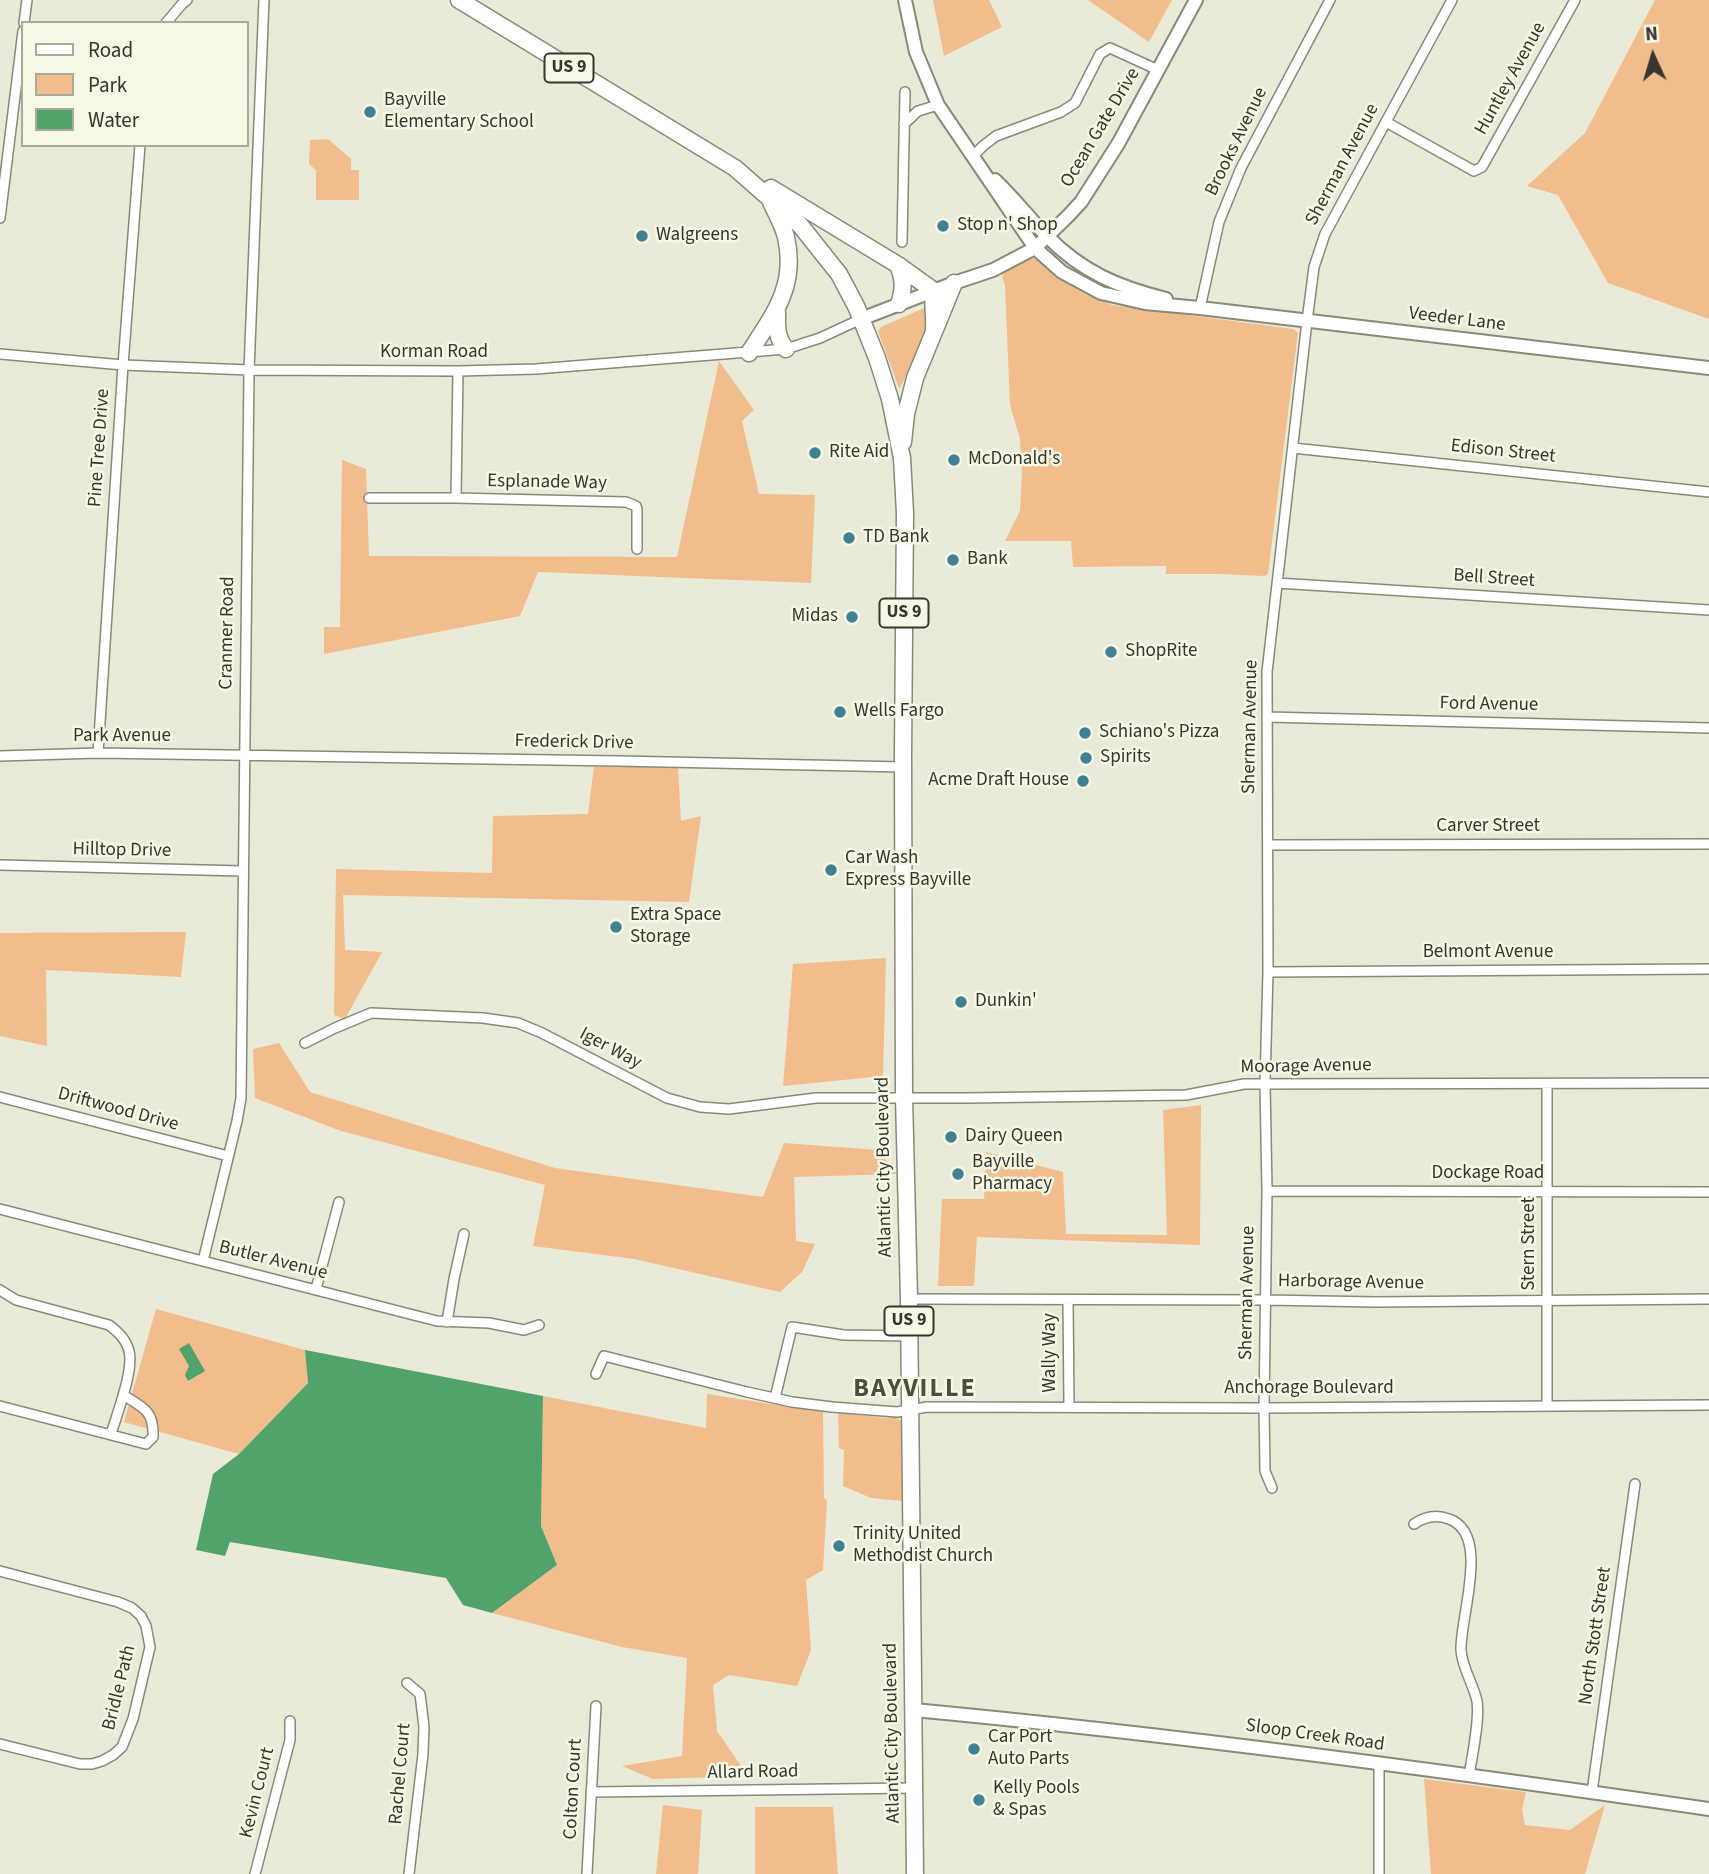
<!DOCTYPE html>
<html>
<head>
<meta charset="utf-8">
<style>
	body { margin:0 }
	#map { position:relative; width:1709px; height:1874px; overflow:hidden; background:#e9ead8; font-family:"Source Sans 3",sans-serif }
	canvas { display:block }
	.legend { position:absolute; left:21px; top:21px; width:228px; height:126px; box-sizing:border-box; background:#f7f7e5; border:2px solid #a9aa9c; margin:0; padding:9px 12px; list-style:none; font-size:21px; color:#35362f }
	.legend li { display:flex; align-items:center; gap:14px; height:35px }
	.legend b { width:35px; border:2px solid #a9aa9c }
	.north { position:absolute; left:1618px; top:21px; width:70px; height:70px; -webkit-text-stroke:5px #f7f7e5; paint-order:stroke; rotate:356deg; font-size:19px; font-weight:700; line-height:28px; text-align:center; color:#35362f }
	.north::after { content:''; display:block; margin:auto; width:24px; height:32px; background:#35362f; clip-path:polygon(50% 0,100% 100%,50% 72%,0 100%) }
</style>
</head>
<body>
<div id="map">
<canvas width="1709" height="1874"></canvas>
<ul class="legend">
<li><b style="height:9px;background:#fff"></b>Road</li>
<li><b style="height:19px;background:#f2bd8c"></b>Park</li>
<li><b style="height:19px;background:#52a26c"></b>Water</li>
</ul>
<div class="north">N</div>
</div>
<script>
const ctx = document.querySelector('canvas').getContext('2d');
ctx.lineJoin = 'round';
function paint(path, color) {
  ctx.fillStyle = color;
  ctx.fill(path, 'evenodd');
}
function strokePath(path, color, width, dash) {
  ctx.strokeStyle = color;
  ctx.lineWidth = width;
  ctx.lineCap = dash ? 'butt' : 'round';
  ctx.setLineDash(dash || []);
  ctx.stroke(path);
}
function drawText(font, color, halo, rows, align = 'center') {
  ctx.font = font + ' "Source Sans 3",sans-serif';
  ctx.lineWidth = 5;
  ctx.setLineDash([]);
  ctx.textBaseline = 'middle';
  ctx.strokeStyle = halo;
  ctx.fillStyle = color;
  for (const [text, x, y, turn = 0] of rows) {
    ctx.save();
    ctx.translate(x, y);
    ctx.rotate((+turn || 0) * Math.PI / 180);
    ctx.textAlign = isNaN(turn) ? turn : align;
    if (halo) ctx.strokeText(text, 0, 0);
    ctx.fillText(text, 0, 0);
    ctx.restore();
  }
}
paint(new Path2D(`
	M933 0H989L1002 27 944 56Z
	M1088 0H1172L1149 42Z
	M1655 0H1709V319L1608 283 1558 195 1527 186 1585 133Z
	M328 139 351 159V170H359V200H316V170L309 164 310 140Z
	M1034 258 1040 261 1080 291 1112 305 1293 329 1298 333 1268 574 1264 576 1217 574H1166V566L1073 567 1071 541H1005L1020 511 1022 474 1020 439 1010 405 1005 285 1002 276 1004 272 1027 259Z
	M924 308H928C928 333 911 365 900 388H899L878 331 881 327Z
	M719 361 754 410 742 421 759 494 815 495 811 583 538 572 520 616 324 654V627H340L342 460 366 469 369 556 677 557Z
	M594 767H678L681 821 701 816 689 902 343 895 345 950 382 952 345 1019 334 1015 336 869 492 873 493 816 588 814Z
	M186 932 181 977 46 970 47 1046 0 1036V933Z
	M886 958 883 1076 783 1086 793 964Z
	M279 1043 310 1092 555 1168 763 1197 784 1143 878 1150 897 1174 794 1177 796 1241 815 1244 802 1272 780 1292 634 1259 533 1246 545 1185 341 1131 255 1098 253 1049Z
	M1201 1105 1200 1245 977 1237 974 1286H938L942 1199H984L986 1152 1063 1172 1066 1234 1167 1235 1163 1110Z
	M156 1309 305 1350 308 1383 239 1454 124 1422Z
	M707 1394 823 1412 824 1498 827 1501 823 1570 806 1580 811 1650 797 1686 729 1675 713 1685 717 1731 748 1776 653 1779 622 1766 682 1756 687 1658 622 1647 492 1613 557 1565 541 1526 543 1396 706 1428Z
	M839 1413 886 1418 896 1417 902 1422 903 1501 871 1498 843 1486 844 1450 839 1448 838 1416Z
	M1424 1779 1526 1792 1522 1810 1525 1825 1570 1830 1605 1805 1585 1874H1431Z
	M663 1805 702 1810 698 1874H656Z
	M755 1807H833L838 1874H755Z`), '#f2bd8c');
paint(new Path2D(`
	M189 1343 205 1371 188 1381 185 1375 189 1366 179 1349Z
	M305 1350 543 1396 541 1526 557 1565 492 1613 463 1605 446 1578 230 1542 225 1556 196 1550 213 1474 239 1454 308 1383Z`), '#52a26c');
const street = new Path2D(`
	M24 23 27 0
	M166 23 182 4 187 0
	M1386 122 1474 171 1482 167 1575 0
	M904 124 918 111 938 105
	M973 156 983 146 996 136 1061 112 1075 103 1100 54 1110 48 1158 70
	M0 218 23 31
	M902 242 905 92
	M1200 308 1219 222 1241 168 1330 0
	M0 354 123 365 249 370 458 371 536 369 786 349 820 338 861 319
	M1293 448 1709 492
	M369 498H456L626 502 636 506 637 509V549
	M456 498 458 371
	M1277 583 1709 610
	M1267 717 1709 728
	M98 753 123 365 140 145
	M0 756 98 753 618 761 904 767
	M1268 845 1709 844
	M0 865 243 871
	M1268 972 1709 969
	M305 1043 335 1028 371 1013 483 1018 518 1023 542 1033 667 1098 700 1107 729 1109 816 1098H967L1186 1095 1244 1084 1709 1083
	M0 1097 228 1156
	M1267 1191 1709 1192
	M0 1209 437 1321 489 1323 524 1330 539 1325
	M203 1261 237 1121 241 1098 249 370 264 0
	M316 1289 339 1202
	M0 1290 16 1300 109 1325C118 1332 126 1339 129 1351 134 1370 117 1414 111 1434
	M909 1299 1266 1300 1376 1302 1709 1299
	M1068 1300 1069 1406
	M447 1322 454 1279 464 1234
	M596 1374 604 1356 747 1392 792 1402 832 1407 897 1412 927 1407 1264 1408 1709 1405
	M775 1398 792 1327 844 1335 910 1336
	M1547 1405V1084
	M0 1406 146 1444 153 1437C154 1411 144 1408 123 1395
	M1272 1488 1265 1471 1264 1408 1267 1191 1265 1083 1268 972 1267 672 1307 321 1314 267 1325 234 1452 0
	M1414 1524C1424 1517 1436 1514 1449 1519 1491 1534 1460 1616 1461 1650 1462 1668 1473 1683 1477 1701 1480 1720 1472 1756 1469 1776
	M0 1571 118 1602 132 1608 141 1616 146 1626 150 1647 133 1719 122 1747 113 1755 102 1761 92 1764H80L0 1744
	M407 1683 420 1694 424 1727 423 1754 409 1874
	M1379 1764V1874
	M591 1792 914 1788
	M1592 1792 1635 1484
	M255 1874 290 1740V1721
	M587 1874 596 1706`);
const secondary = new Path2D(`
	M905 0 916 52 938 105 1035 248 1062 272 1101 293 1145 303 1200 308 1709 368
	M995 180C1014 198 1029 218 1047 236 1082 272 1118 287 1166 299
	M861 319 954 283 993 270 1035 248 1068 216 1081 202 1118 144 1196 0
	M914 1710C1180 1735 1445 1771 1709 1809`);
const highway = new Path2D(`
	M459 0 735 168 800 225 839 274 856 306 877 358 890 399 902 458 905 513 903 754 904 1097 909 1299 915 1874
	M771 188 898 265 934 291C932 304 935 316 934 330
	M898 265C904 280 904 289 899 304
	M777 312C777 326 776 338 786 349
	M749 353C774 314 797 286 786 237 783 225 776 213 771 202
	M903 442 906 414 915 378 954 283`);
strokePath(street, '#898979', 12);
strokePath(secondary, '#898979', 16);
strokePath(highway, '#898979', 19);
strokePath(street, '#fff', 9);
strokePath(secondary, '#fff', 12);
strokePath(highway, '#fff', 16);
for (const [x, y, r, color] of [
	[370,112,7,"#408194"],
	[943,226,7,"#408194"],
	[642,236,7,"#408194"],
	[815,453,7,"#408194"],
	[954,460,7,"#408194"],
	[849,538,7,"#408194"],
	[953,560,7,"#408194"],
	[852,617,7,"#408194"],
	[1111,652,7,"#408194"],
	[840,712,7,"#408194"],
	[1085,733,7,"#408194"],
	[1086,758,7,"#408194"],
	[1083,781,7,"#408194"],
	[831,870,7,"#408194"],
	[616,927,7,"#408194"],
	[961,1002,7,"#408194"],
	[951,1137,7,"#408194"],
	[958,1174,7,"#408194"],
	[839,1546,7,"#408194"],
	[974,1749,7,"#408194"],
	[979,1800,7,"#408194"]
]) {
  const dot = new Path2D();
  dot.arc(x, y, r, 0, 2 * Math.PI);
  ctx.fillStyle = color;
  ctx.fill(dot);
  strokePath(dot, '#f7f7e5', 2.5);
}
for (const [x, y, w] of [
	[569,68,49],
	[904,613,49],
	[909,1321,49]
]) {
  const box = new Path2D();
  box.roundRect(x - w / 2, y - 14.5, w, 29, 5);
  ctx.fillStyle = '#f7f7e5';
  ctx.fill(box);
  strokePath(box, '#35362f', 2);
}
drawText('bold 18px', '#35362f', null, [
	["US 9",569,68],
	["US 9",904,613],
	["US 9",909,1321]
]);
drawText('19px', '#35362f', '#f7f7e5', [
	["Huntley Avenue",1511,79,-61],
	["Ocean Gate Drive",1101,128,-59],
	["Brooks Avenue",1237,142,-64],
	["Sherman Avenue",1343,165,-62],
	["Veeder Lane",1457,320,7],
	["Korman Road",434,353],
	["Pine Tree Drive",100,448,-86],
	["Edison Street",1503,452,6],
	["Esplanade Way",547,483,1],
	["Bell Street",1494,579,4],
	["Cranmer Road",228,633,-89],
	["Ford Avenue",1489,705,1],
	["Sherman Avenue",1251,727,-89],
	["Park Avenue",122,737],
	["Frederick Drive",574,743,1],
	["Carver Street",1488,827],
	["Hilltop Drive",122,851,1],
	["Belmont Avenue",1488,953],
	["Iger Way",610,1049,28],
	["Moorage Avenue",1306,1067,-1],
	["Driftwood Drive",118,1110,15],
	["Atlantic City Boulevard",885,1167,-91],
	["Dockage Road",1488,1174],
	["Stern Street",1530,1244,-90],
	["Butler Avenue",273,1261,14],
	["Harborage Avenue",1351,1283,1],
	["Sherman Avenue",1248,1293,-89],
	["Wally Way",1051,1353,-90],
	["Anchorage Boulevard",1309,1389],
	["North Stott Street",1596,1636,-82],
	["Bridle Path",120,1688,-76],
	["Atlantic City Boulevard",893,1733,-91],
	["Sloop Creek Road",1315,1736,8],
	["Allard Road",753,1773,-1],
	["Rachel Court",401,1774,-85],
	["Colton Court",574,1789,-87],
	["Kevin Court",258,1793,-76]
]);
drawText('19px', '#35362f', '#f7f7e5', [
	["Bayville",384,101],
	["Elementary School",384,123],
	["Stop n' Shop",957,226],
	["Walgreens",656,236],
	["Rite Aid",829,453],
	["McDonald's",968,460],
	["TD Bank",863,538],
	["Bank",967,560],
	["Midas",838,617,"right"],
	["ShopRite",1125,652],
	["Wells Fargo",854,712],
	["Schiano's Pizza",1099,733],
	["Spirits",1100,758],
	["Acme Draft House",1069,781,"right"],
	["Car Wash",845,859],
	["Express Bayville",845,881],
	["Extra Space",630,916],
	["Storage",630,938],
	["Dunkin'",975,1002],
	["Dairy Queen",965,1137],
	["Bayville",972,1163],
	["Pharmacy",972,1185],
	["Trinity United",853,1535],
	["Methodist Church",853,1557],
	["Car Port",988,1738],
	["Auto Parts",988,1760],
	["Kelly Pools",993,1789],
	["& Spas",993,1811]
], 'left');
ctx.letterSpacing = '2px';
drawText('bold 26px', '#4e4e3f', '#f7f7e5', [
	["BAYVILLE",915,1390]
]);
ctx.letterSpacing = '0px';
</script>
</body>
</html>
